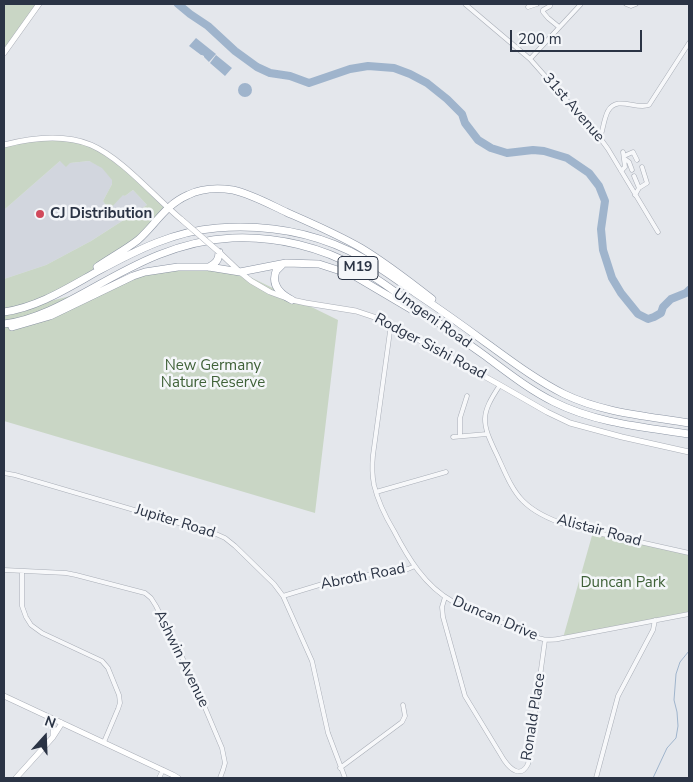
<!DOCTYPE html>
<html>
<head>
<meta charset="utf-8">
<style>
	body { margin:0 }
	#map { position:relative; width:693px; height:782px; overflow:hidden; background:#e4e7ec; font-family:"Nunito Sans",sans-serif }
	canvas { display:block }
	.frame { position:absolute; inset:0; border:5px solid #2b3445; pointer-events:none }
	.north { position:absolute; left:20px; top:712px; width:50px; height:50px; -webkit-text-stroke:4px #f4f6f9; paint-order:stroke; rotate:20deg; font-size:14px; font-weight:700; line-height:20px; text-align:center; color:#2b3445 }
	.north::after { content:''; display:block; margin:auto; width:18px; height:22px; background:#2b3445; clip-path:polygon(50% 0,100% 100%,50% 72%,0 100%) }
	.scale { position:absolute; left:510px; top:30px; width:132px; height:22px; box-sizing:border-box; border:2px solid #2b3445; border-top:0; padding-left:6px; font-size:15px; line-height:18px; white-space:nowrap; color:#2b3445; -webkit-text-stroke:4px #f4f6f9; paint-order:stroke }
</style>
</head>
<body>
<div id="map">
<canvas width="693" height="782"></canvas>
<div class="frame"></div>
<div class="north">N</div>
<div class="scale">200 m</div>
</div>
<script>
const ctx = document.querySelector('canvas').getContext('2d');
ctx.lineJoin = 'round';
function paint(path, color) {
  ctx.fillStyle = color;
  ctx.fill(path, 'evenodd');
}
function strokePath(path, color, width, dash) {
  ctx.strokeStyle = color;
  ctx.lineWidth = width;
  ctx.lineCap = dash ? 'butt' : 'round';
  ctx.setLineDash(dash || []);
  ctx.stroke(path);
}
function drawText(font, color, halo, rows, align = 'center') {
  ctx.font = font + ' "Nunito Sans",sans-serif';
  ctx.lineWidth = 5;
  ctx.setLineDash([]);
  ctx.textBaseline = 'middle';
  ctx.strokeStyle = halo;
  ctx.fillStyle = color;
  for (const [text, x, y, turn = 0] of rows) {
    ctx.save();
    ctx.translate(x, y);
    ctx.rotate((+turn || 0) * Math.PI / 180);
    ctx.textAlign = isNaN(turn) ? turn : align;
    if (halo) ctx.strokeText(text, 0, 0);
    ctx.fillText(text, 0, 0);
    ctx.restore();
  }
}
paint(new Path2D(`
	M60 161 70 163 89 161 102 167 112 179V184L103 201 109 209 123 194 125 196 133 190 147 205 91 241 46 265 4 279V210Z`), '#d2d6de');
paint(new Path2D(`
	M4 4H37L4 52Z
	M61 140 87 144 109 156 167 208 146 231 123 249 89 272 62 289 29 305 4 311V279L46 265 91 241 147 205 133 190 125 196 123 195 109 210 103 201 112 184V180L102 168 89 161 70 163 66 167 60 161 4 210V145L22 141Z
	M161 269 240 272 338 320 315 513 4 421V313L113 285Z
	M593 532 689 553V613L563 638Z`), '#c9d6c5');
paint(new Path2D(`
	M196 38 216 54 209 62 204 57V56L202 55H201L189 46Z
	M216 55 232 68 225 76 210 63Z
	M238 90a7 7 0 1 1 14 0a7 7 0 1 1-14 0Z`), '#9fb4cc');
strokePath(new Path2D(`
	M653 778 667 748 676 738 678 726 677 712 674 700 676 674 680 662 689 651`), '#9fb4cc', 1);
strokePath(new Path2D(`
	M178 4 190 14 208 26 235 51 257 67 270 73 290 76 309 83 350 69 368 66 394 68 410 74 427 83 447 99 462 114 465 123 478 140 491 148 507 153 533 150 544 151 567 158 589 173 599 186 605 201 601 229 603 250 612 278 621 293 638 314 648 319 654 317 661 313 663 307 671 299 686 293 689 290`), '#9fb4cc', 8);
const street = new Path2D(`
	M465 4 530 59 600 138 608 149 658 232
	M550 4V6L543 10V12L548 18 559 27
	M626 4 631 6 636 4
	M528 7 537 4
	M530 59 581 4
	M600 138C603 130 604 118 608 111 617 95 636 110 649 105L689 43
	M624 156 633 152 637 160
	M625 159 629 162 632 170
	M621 171 625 167 623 152
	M634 176 639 188
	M635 195 639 188 647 183 642 167
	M391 324 373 455C372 465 372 475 374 485 378 502 385 516 394 531 408 558 425 586 452 601L539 638C547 641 555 640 563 638L689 614
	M500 385C480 415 481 422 497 455 504 470 511 489 523 501 546 524 591 532 622 538 644 543 667 548 689 553
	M460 436V418L467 396
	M453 437 487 434
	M4 473 15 475 216 534 225 538 235 546 274 584 283 596 312 661 328 733 345 778
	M376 492 446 472
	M4 570 66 573 76 575 145 593 151 598 156 606 192 677 222 748 225 763 223 770 220 778
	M22 572V606L26 617 31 625 42 633 102 661 108 668 119 695 120 703 118 709 104 742
	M283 596 339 579 408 569 415 566
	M445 597 442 607 443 617 465 696 504 760C511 770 521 778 528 764L545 640
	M340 768 402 722 405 716 403 705
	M159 778 163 770
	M596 778 618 696 653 630 655 620`);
const secondary = new Path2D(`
	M4 53 39 4
	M4 145C31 138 64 134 91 145 123 159 154 197 182 220
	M219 252 240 272 251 281 270 292 292 300 306 303 356 311 383 320 500 385 547 412 570 423 622 437 689 452
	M4 696 173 775 178 778
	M48 717C54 723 54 729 53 736
	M16 778 53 737 62 723`);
const highway = new Path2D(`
	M283 264 276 271C271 285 280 294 292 300
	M97 267C110 258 125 250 138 240 156 224 165 205 188 195 202 188 219 188 233 190 251 194 269 204 286 212 311 223 337 234 361 248 386 263 409 281 432 299
	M209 267C216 263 219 260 219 252
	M4 312C39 307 69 287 100 270 137 250 175 231 217 228 268 224 318 233 363 258 381 268 397 280 414 292 438 308 462 325 485 342 510 360 536 380 564 394 603 413 647 416 689 423
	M4 324C35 320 64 304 91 289 137 263 178 241 232 238 276 236 322 247 360 269 381 280 400 296 419 309 441 325 463 340 484 355 507 372 528 389 554 402 596 423 643 427 689 434
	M12 327 50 316 133 276 145 272 178 267H209L240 272 286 263 319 264 353 275 414 311`);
strokePath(street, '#a9aeb7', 5);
strokePath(secondary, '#a9aeb7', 6);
strokePath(highway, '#8b94a3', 8);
strokePath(street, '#f7f8fa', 4);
strokePath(secondary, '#fff', 5);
strokePath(highway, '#fff', 7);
const secondaryBridge = new Path2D(`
	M182 220 219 252`);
strokePath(secondaryBridge, '#a9aeb7', 6, []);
strokePath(secondaryBridge, '#fff', 5);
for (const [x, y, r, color] of [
	[40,214,5,"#d1495b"]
]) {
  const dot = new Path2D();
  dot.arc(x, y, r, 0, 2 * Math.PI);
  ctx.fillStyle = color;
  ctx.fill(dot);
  strokePath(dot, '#f4f6f9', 2);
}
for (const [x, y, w] of [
	[358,268,40]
]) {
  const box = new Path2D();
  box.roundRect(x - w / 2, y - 11.5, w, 23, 4);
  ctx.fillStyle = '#f4f6f9';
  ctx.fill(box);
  strokePath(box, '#2b3445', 1);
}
drawText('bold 14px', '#2b3445', null, [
	["M19",358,268]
]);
drawText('15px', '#2b3445', '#f4f6f9', [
	["31st Avenue",573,108,49],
	["Umgeni Road",432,319,35],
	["Rodger Sishi Road",430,347,28],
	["Jupiter Road",175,522,17],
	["Alistair Road",599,531,15],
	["Abroth Road",363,577,-11],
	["Duncan Drive",495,619,23],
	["Ashwin Avenue",181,659,64],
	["Ronald Place",534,717,-81]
]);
drawText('bold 15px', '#2b3445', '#f4f6f9', [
	["CJ Distribution",50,214]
], 'left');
drawText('15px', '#3f6138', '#f4f6f9', [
	["New Germany",213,366],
	["Nature Reserve",213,383],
	["Duncan Park",623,583]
]);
</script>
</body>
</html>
